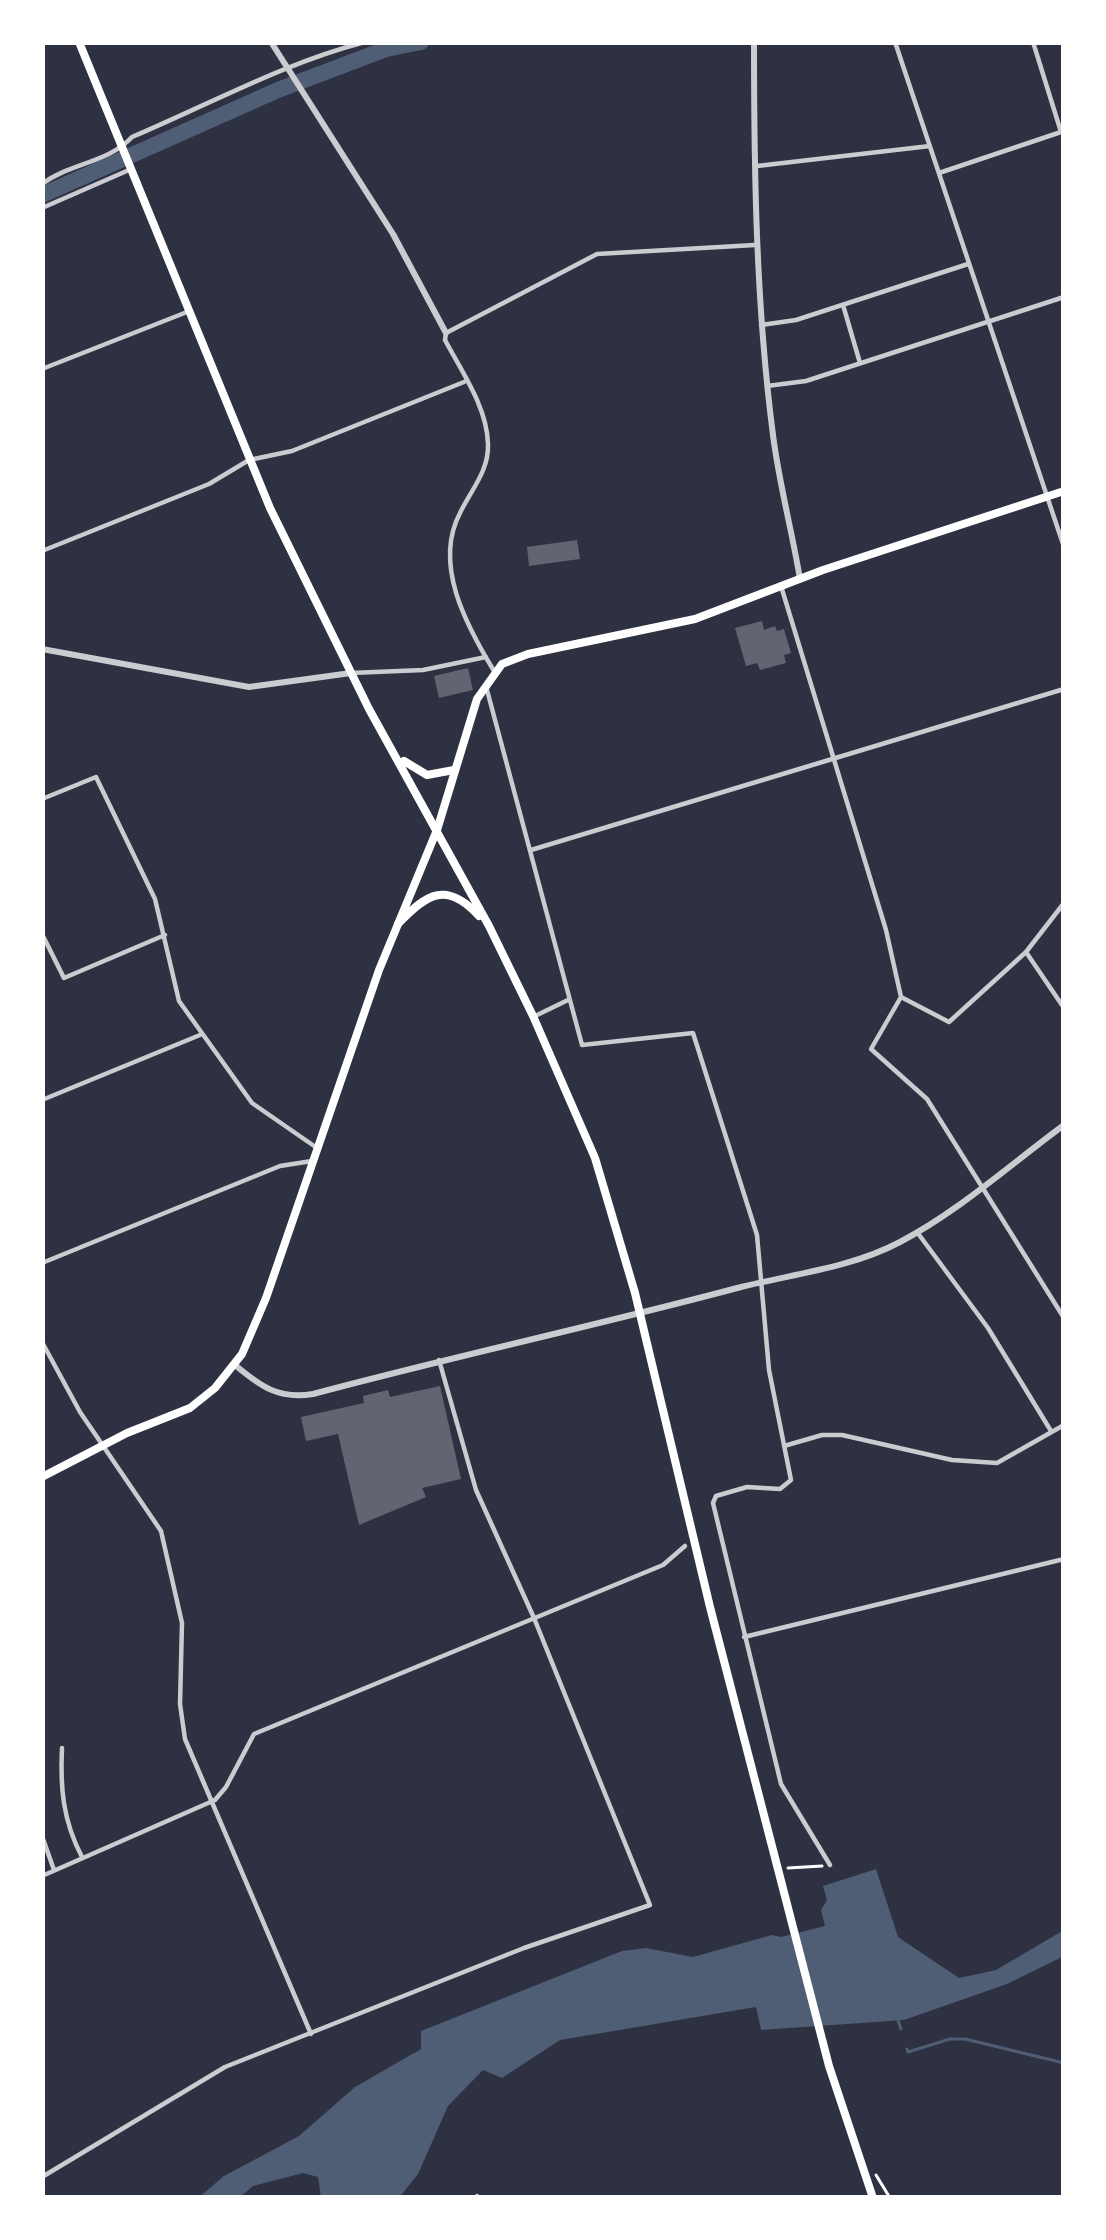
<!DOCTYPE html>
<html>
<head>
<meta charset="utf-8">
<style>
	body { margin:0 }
	#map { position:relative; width:1106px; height:2240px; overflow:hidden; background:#2d3142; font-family:"Noto Serif",serif }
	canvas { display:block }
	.frame { position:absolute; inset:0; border:45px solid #fff; pointer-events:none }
</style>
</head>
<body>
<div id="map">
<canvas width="1106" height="2240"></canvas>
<div class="frame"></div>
</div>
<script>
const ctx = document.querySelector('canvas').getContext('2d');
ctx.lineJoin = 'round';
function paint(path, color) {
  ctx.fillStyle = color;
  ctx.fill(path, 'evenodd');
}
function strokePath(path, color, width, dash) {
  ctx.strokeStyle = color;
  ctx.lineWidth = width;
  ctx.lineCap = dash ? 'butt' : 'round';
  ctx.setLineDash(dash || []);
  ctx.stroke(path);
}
paint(new Path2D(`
	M876 1869 898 1937 959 1978 996 1970 1064 1930V1956L1007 1984 904 2020 761 2030 756 2007 560 2040 502 2078 483 2070 448 2106 418 2174 399 2198H321L318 2177 303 2173 253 2186 239 2198H198L224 2176 299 2136 355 2087 421 2049V2031L622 1951 646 1948 693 1957 772 1935 781 1937 825 1926 821 1910 827 1900 823 1886Z`), '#4f5d75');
strokePath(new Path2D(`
	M897 2017 901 2029
	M907 2049 908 2052 950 2039H965L1064 2063`), '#4f5d75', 3);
strokePath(new Path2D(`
	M42 195 278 90 386 49 421 42`), '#4f5d75', 16);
paint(new Path2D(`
	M577 540 580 559 529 566 527 547Z
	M762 621 764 630 775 626 777 631 784 629 791 653 784 655 786 663 760 670 757 663 746 666 735 628Z
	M468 668 473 690 439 698 434 676Z
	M440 1386 461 1479 422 1488 426 1497 359 1525 338 1434 306 1441 301 1417 364 1403 363 1396 388 1390 390 1397Z`), '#626471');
strokePath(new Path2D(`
	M788 1868 822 1866
	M876 2175 890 2198`), '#fff', 3);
strokePath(new Path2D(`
	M895 42 1064 547
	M1033 42 1061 132
	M757 166 930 146
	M939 173 1064 131
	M42 184C70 163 108 163 132 137 210 104 284 63 365 42
	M42 208 129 170
	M843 305 860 363
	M761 325 796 320 968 264
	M42 369 187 312
	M767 386 806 381 1064 297
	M42 551 209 484 249 460 292 451 464 382
	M781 586 886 930 901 997 871 1049 927 1099 1064 1318
	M494 671C466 625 433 564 460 513 471 490 489 471 488 444 487 407 462 372 445 340L446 333 597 254 755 245
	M351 673 423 670 486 657
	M487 690 582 1045 693 1033 757 1235 769 1370 791 1480 780 1489 747 1487 716 1496 713 1503 781 1784 830 1865
	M42 799 96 777 155 899 179 1001 252 1103 317 1148
	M531 850 1064 689
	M42 934 64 978 165 935
	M1026 952 1064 1008
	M901 997 949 1022 1026 952 1064 903
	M535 1016 568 1000
	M42 1100 200 1035
	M917 1232 988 1328 1051 1431
	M42 1263 280 1166 312 1161
	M42 1342 80 1412 161 1531 182 1623 180 1704 185 1739 311 2034
	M784 1446 822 1435H842L952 1460 997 1463 1064 1425
	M744 1637 1064 1559
	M62 1748C60 1788 63 1821 82 1857
	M42 1836 54 1870
	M42 1876 215 1800 226 1787 254 1734 663 1565 685 1546
	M42 2177 225 2067 524 1948 650 1905 534 1618 476 1490 439 1360
	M477 2196 478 2198`), '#caccd0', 4.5);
strokePath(new Path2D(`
	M271 42 393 234 446 333
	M754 42C754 174 756 304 773 435 779 483 792 531 800 579
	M42 649 249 687 351 673
	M235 1365C260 1386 279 1400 313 1394 455 1356 599 1325 741 1287 793 1274 851 1268 900 1242 959 1211 1011 1164 1064 1125`), '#caccd0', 6);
strokePath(new Path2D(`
	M42 1477 127 1433 190 1408 215 1388 242 1354 266 1298 379 970 437 830 477 699 502 664 528 654 695 619 823 570 1064 491`), '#fff', 8);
strokePath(new Path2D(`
	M79 42 270 508 369 709 489 926 533 1016 595 1158 635 1293 710 1607 829 2066 873 2198
	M404 761 427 775 454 770
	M398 924C427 893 447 881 479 916`), '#fff', 8);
</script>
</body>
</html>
